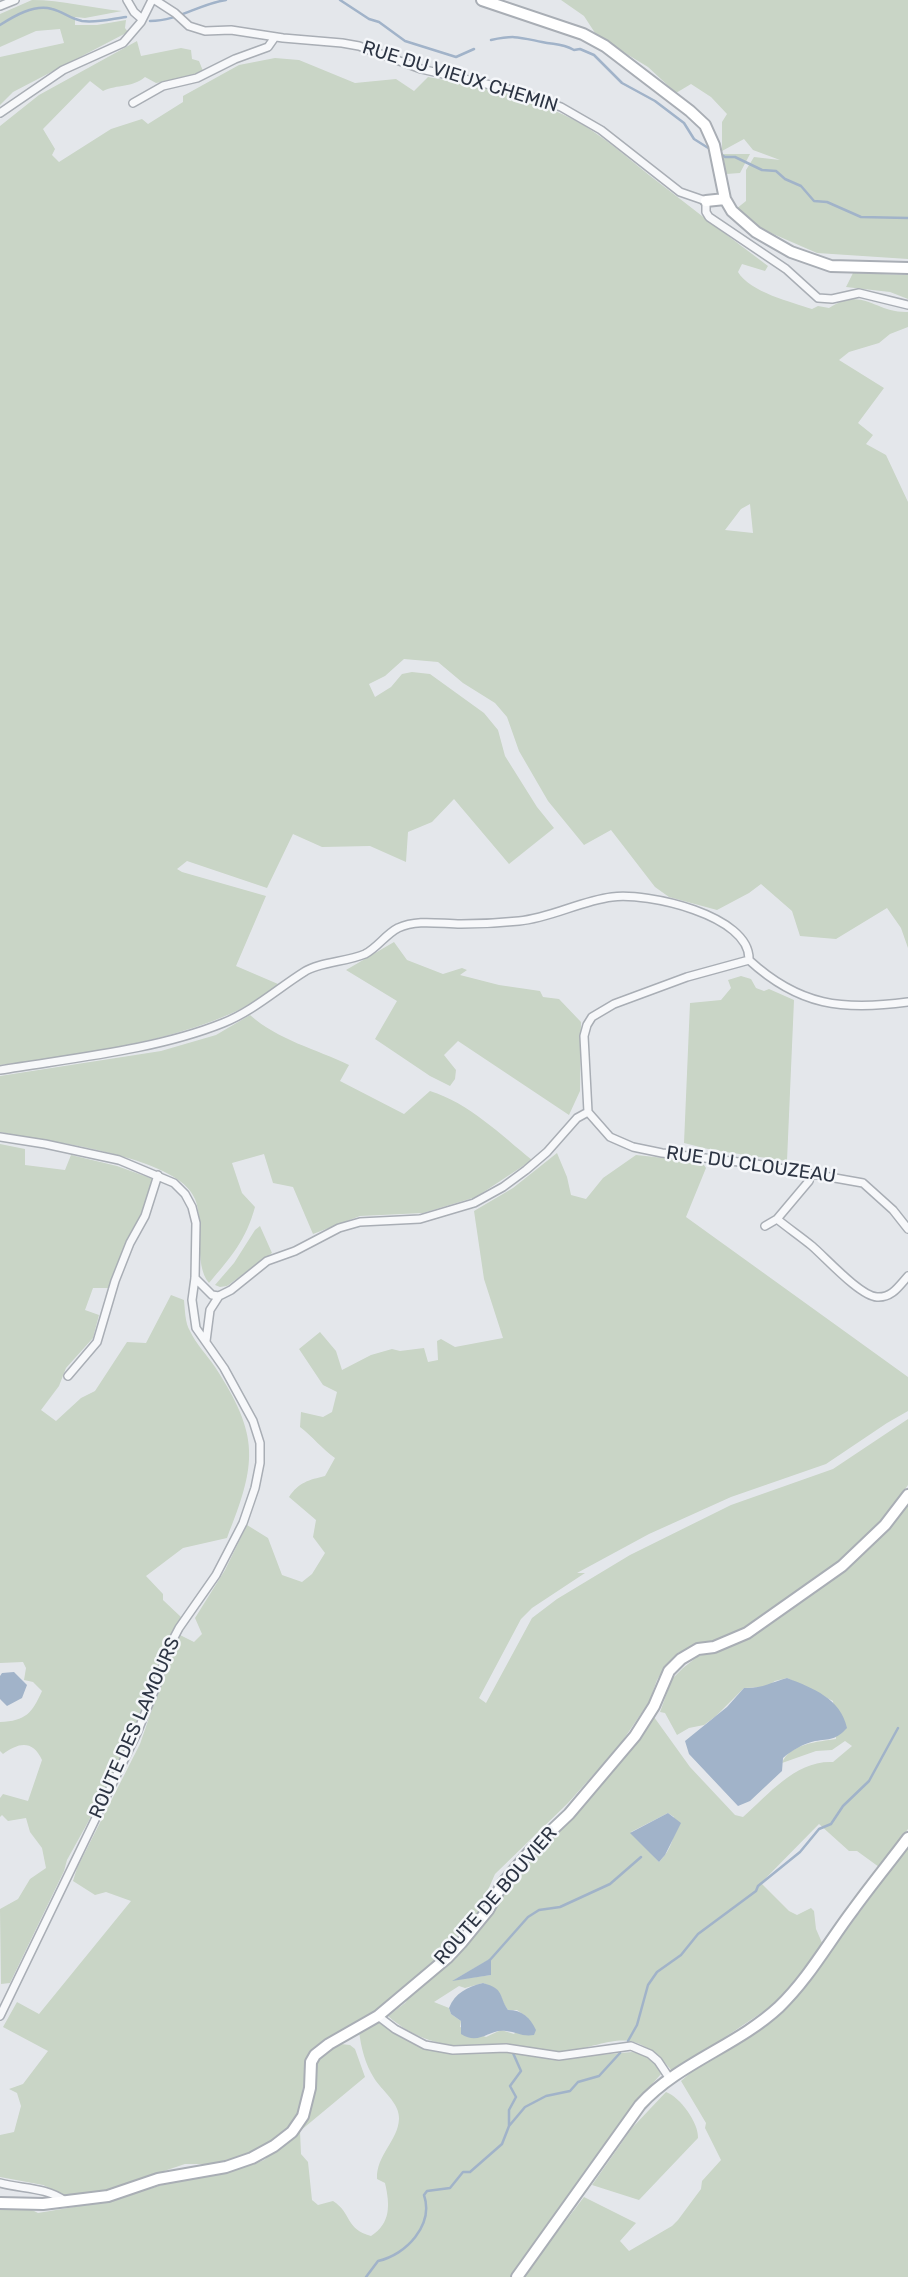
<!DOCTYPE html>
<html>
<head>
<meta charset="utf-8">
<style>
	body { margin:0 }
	canvas { display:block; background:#e4e7eb }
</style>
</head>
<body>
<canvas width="908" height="2277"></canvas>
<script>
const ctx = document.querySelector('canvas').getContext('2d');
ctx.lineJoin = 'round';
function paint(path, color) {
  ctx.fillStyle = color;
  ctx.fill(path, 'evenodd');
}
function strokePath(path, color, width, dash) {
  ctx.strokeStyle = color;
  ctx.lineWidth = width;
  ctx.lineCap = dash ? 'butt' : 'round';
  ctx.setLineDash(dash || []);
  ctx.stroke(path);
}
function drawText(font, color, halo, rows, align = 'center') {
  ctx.font = font + ' Rubik,sans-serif';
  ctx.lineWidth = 5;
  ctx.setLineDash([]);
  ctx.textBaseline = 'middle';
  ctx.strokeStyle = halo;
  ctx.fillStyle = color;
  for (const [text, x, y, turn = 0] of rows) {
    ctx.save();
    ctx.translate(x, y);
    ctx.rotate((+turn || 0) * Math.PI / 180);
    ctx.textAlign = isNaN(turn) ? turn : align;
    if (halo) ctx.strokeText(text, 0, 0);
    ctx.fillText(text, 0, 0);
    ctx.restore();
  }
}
paint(new Path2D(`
	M32 0C62 0 91 8 122 11L85 18 75 17V25H97L126 20 125 28 128 32 13 92 0 105V57L64 43 60 29 36 31 0 47V14Z
	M561 0H908V259L817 253 771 233 746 219 736 209 746 201V170L754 157 780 160 753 150 744 139 722 151V122L727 114 711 97 691 84 676 93 648 67 597 36 584 16Z
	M137 41 141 56 181 48 191 50 192 59 199 61 203 71 193 76 156 83 145 77C132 88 118 84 103 91L90 81 43 129 55 149 52 155 59 162 111 129 142 119 148 124 183 102V96L239 65 275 58 299 60 355 83 396 79 414 91 428 77C474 85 519 94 562 114 594 128 622 153 649 175 689 206 728 236 768 266L765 271 742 264 738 272C750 292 791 302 812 309L818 306 829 308C865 286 873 313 908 312V327L890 334 879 343 849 352 839 360 884 388 858 423 873 435 866 444 886 455 908 502V948L901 928 887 908 836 939 800 936 792 911 761 884 749 893 717 910 669 897 655 887 611 830 584 845 548 801 519 751 507 717 495 703 463 683 438 662 404 659 385 676 369 684 375 697 391 687 402 674 412 672 430 674 484 713 498 730 505 756 537 807 554 828 509 864 454 799 432 822 408 832 406 862 370 846 322 847 293 834 267 888 187 861 177 869 182 872 266 896 236 966 278 984C224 1036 74 1056 0 1065V126L39 95ZM750 504 753 533 725 530 741 509Z
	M723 154H750L740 173 726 174Z
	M853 273 908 275V299L890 292 846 287Z
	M394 942 407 960 443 974 462 968 467 970 460 975 499 985 540 991 543 997 559 999 581 1022 580 1091 569 1115 458 1041 444 1055 456 1070 455 1079 450 1086 430 1076 375 1039 397 1001 346 970Z
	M741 976 751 979 756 988 764 991 769 989 794 1000 787 1161 712 1150 684 1143 690 1003 721 1000 731 988 728 980Z
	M250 1015C278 1040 316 1049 349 1065L340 1081 404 1114 430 1091C469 1103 501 1135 532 1160L476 1197 423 1213 360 1216 313 1234 293 1187 273 1183 264 1154 232 1163 242 1193 255 1207C246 1240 231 1257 209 1283 193 1264 205 1224 195 1199 178 1155 43 1141 0 1132V1076L161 1051 216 1035Z
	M0 1144 25 1149V1165L65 1170 71 1155 117 1166 153 1179 141 1214 112 1276 109 1288H93L85 1310 99 1315 93 1338 66 1368 59 1386 41 1410 56 1421 81 1398 95 1391 127 1342 146 1343 171 1295 184 1300C185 1310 185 1323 190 1331 196 1344 207 1355 215 1367 260 1436 257 1463 227 1538L183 1548 146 1576 163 1594V1600L181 1617C161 1651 151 1690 135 1726 116 1772 91 1817 67 1860L64 1871 10 1983 1 1984 0 1909 18 1899 30 1879 46 1868 42 1848 30 1832 26 1818 8 1821 2 1815 0 1817V1798L3 1794 28 1801 42 1760C33 1740 19 1742 3 1754L0 1751V1722C26 1721 32 1713 42 1691L33 1682 24 1680 26 1668 23 1662 0 1663Z
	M557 1153 567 1177 571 1195 586 1199 603 1178 636 1155 702 1162 706 1168 686 1217 908 1377V1411L887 1423 826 1464 731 1497 649 1534 577 1573H585L532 1608 521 1619 479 1698 486 1703 532 1618 557 1599 630 1555 731 1505 833 1469 908 1419V1485L882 1522 842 1561 744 1629 713 1642 698 1643 678 1653 666 1665 657 1680 649 1702 619 1746 568 1803 495 1874 478 1913 442 1954 376 2010 322 2044 308 2055 299 2113 291 2125 275 2139 250 2154 210 2164H185L107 2190 69 2197 43 2185 0 2177V2135L14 2132 21 2106 17 2093 9 2089 23 2084 48 2051 3 2027 17 2002 39 2014 131 1901 106 1892 95 1895 73 1881 77 1868 140 1744 172 1651 180 1635 194 1642 202 1634 195 1618 225 1570 247 1525 268 1538 282 1575 302 1582 312 1574 325 1553 313 1537 316 1520 289 1497C299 1482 309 1480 325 1476L335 1458C322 1449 313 1437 300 1427L301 1412 323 1417 332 1412 337 1392 323 1385 299 1349 320 1332 336 1351 342 1370 371 1355 392 1349 400 1351 424 1348 428 1362 438 1360 437 1341 441 1339 455 1347 503 1338 484 1279 474 1211 513 1188Z
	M260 1226 272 1253 227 1286 220 1287 215 1285 234 1263 255 1230Z
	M908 1504V1829L879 1867 857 1851H849L819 1824 761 1883 789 1911 797 1915 811 1908 814 1911 816 1929 823 1945 806 1970 776 2003 673 2072C631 2023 616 2044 563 2052 546 2055 526 2047 509 2045 497 2044 484 2046 472 2046 440 2047 412 2037 388 2016L405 2003 415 1990 450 1963 495 1907 522 1866 637 1741 654 1717 690 1767 735 1815 743 1817C769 1794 796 1760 833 1762L852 1746 845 1741 832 1750 816 1751 782 1763C790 1743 818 1742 836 1739L833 1701 787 1678 775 1681 766 1687 744 1688 716 1716 704 1725 689 1728 677 1735 665 1713 660 1712 672 1679 683 1668 697 1657 743 1640 839 1575 875 1542ZM668 1813 674 1817C676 1834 672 1849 659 1862L631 1832ZM490 1959 491 1975 454 1980ZM483 1983C507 1993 496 1993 508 2010H517L528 2018 514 2034 501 2030 486 2037 460 2027 461 2021 451 2014 449 2008 434 2002 459 1986 465 1988Z
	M908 1846V2277H523L584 2197 636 2223 620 2241 629 2251 672 2226 678 2220 701 2189 702 2181 721 2160 705 2128 706 2123 681 2081 701 2064 779 2013 806 1986Z
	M378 2020 445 2052 465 2054 503 2051 556 2059 632 2052C645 2054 657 2062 661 2074L631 2108 510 2277H0V2207L28 2208 38 2213 110 2201 185 2178 225 2171 254 2164 264 2160 300 2131 309 2115 314 2071 319 2060 329 2051 341 2044 350 2045 355 2049 365 2077 300 2131 301 2154 308 2162 312 2200 318 2205 333 2201C352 2213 345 2229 371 2236 391 2223 390 2205 385 2183L377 2179C376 2155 398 2141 399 2119 400 2103 381 2090 374 2078 365 2064 361 2047 359 2031Z
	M666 2092C680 2097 699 2123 698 2138L639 2200 592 2185 632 2128Z`), '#c9d5c6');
paint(new Path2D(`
	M14 1672 27 1685 22 1698 7 1706 0 1699V1676L2 1673Z
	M787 1678C813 1688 841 1699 847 1728 836 1740 830 1739 815 1741 803 1744 792 1750 783 1758L782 1771 750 1801 738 1806 689 1754 685 1741 727 1707 744 1688C761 1689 772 1682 787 1678Z
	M668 1813 681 1823 665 1855 659 1862 630 1833Z
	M491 1958V1975L452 1981Z
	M483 1983C505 1989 498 1995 508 2010 522 2010 530 2017 536 2030L534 2035C522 2037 517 2032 506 2031 489 2028 480 2046 461 2034V2021L451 2014 449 2008C455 1993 467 1987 483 1983Z`), '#a1b3c9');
strokePath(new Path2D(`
	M340 0 369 19 379 22 405 41 456 57 474 49
	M150 21C178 21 199 4 226 0
	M0 25C14 16 34 4 52 9 62 11 70 19 82 21 97 23 111 19 126 17
	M491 40C515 35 518 37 542 42 555 45 561 43 574 50L580 49 594 55 622 83 655 101 684 123 694 139 713 151
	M719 153 725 157H735L762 170 776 171 785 179 801 186 814 201 827 202 861 217 908 218
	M489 1961 528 1917 539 1910 560 1907 610 1884 641 1857
	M628 2041 637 2025 648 1985 657 1972 681 1955 698 1934 756 1891 758 1886 800 1852 819 1829 831 1824 843 1806 869 1781 898 1728
	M509 2126V2110L516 2097 510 2086 521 2071 513 2053
	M366 2277 378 2261C406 2255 434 2225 424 2195L427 2191 450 2188 463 2172H470L502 2144 509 2126 525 2107 546 2096 570 2091 578 2082 599 2076 620 2053`), '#a1b3c9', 2.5);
const street = new Path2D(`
	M127 0 134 12 142 19
	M155 0 175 13 189 26 205 31 231 30 283 38 342 43 359 46 421 69 508 89 561 107 601 130 680 192 706 201V212L709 217 786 269 818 298 832 299 859 293 908 305
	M0 6 15 0
	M133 103 163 86 197 78 235 59 268 47 275 37
	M0 113 63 70 123 43 141 22 152 0
	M0 1070C72 1058 156 1050 223 1023 253 1011 277 989 304 972 319 962 346 962 365 954 377 948 386 934 398 928 418 919 440 924 461 924 481 924 500 923 519 921 551 918 580 901 612 897 646 892 751 915 749 960
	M588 1112 584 1036 587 1025 592 1017 614 1004 687 977 749 960C799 1006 843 1011 908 1002
	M588 1112 610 1137 633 1147 662 1153 756 1164 863 1183 893 1210 908 1229
	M0 1137 45 1144 119 1160 174 1183 185 1194 192 1207 196 1223 195 1278 192 1300 196 1328 224 1368 253 1421 260 1443V1463L255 1488 243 1523 216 1575 179 1628 168 1649 157 1684 137 1733 0 2016
	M777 1219C788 1228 801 1237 812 1246 826 1258 860 1296 877 1297 892 1298 899 1286 908 1276
	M765 1226 777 1219 809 1181 810 1174
	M195 1278 212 1295 219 1296 231 1290 267 1261 295 1251 339 1228 360 1222 420 1219 474 1203 503 1187 526 1170 547 1152 577 1118 588 1112
	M206 1341 210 1310 219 1296
	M68 1376 97 1342 115 1281 130 1243 145 1216 158 1175
	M378 2016 395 2029 425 2045 453 2050 506 2048 559 2056 631 2046 650 2054 658 2061 670 2079
	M0 2183C22 2189 46 2187 65 2201`);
const secondary = new Path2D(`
	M482 0 583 34 605 46 690 111 705 125 714 145 725 199 732 211 756 232 791 252 831 266 908 268
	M706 201 725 199
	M0 2203 43 2204 108 2196 158 2179 226 2167 252 2158 274 2146 292 2132 303 2116 310 2088 311 2062 315 2055 329 2044 378 2016 447 1958 461 1943 488 1910 503 1883 532 1849 569 1814 635 1736 654 1706 669 1671 681 1659 698 1649 714 1647 747 1633 842 1566 885 1525 908 1495
	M517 2277 640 2105C678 2063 737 2046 779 2007 809 1978 828 1943 853 1910 871 1885 890 1862 908 1838`);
strokePath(street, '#a9aeb5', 10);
strokePath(secondary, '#a9aeb5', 14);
strokePath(street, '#f7f8fa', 7);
strokePath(secondary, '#fff', 10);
drawText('19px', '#2c3443', '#f4f6f9', [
	["RUE DU VIEUX CHEMIN",460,77,17],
	["RUE DU CLOUZEAU",751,1165,8],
	["ROUTE DES LAMOURS",135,1728,-66],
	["ROUTE DE BOUVIER",496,1896,-49]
]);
</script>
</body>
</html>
